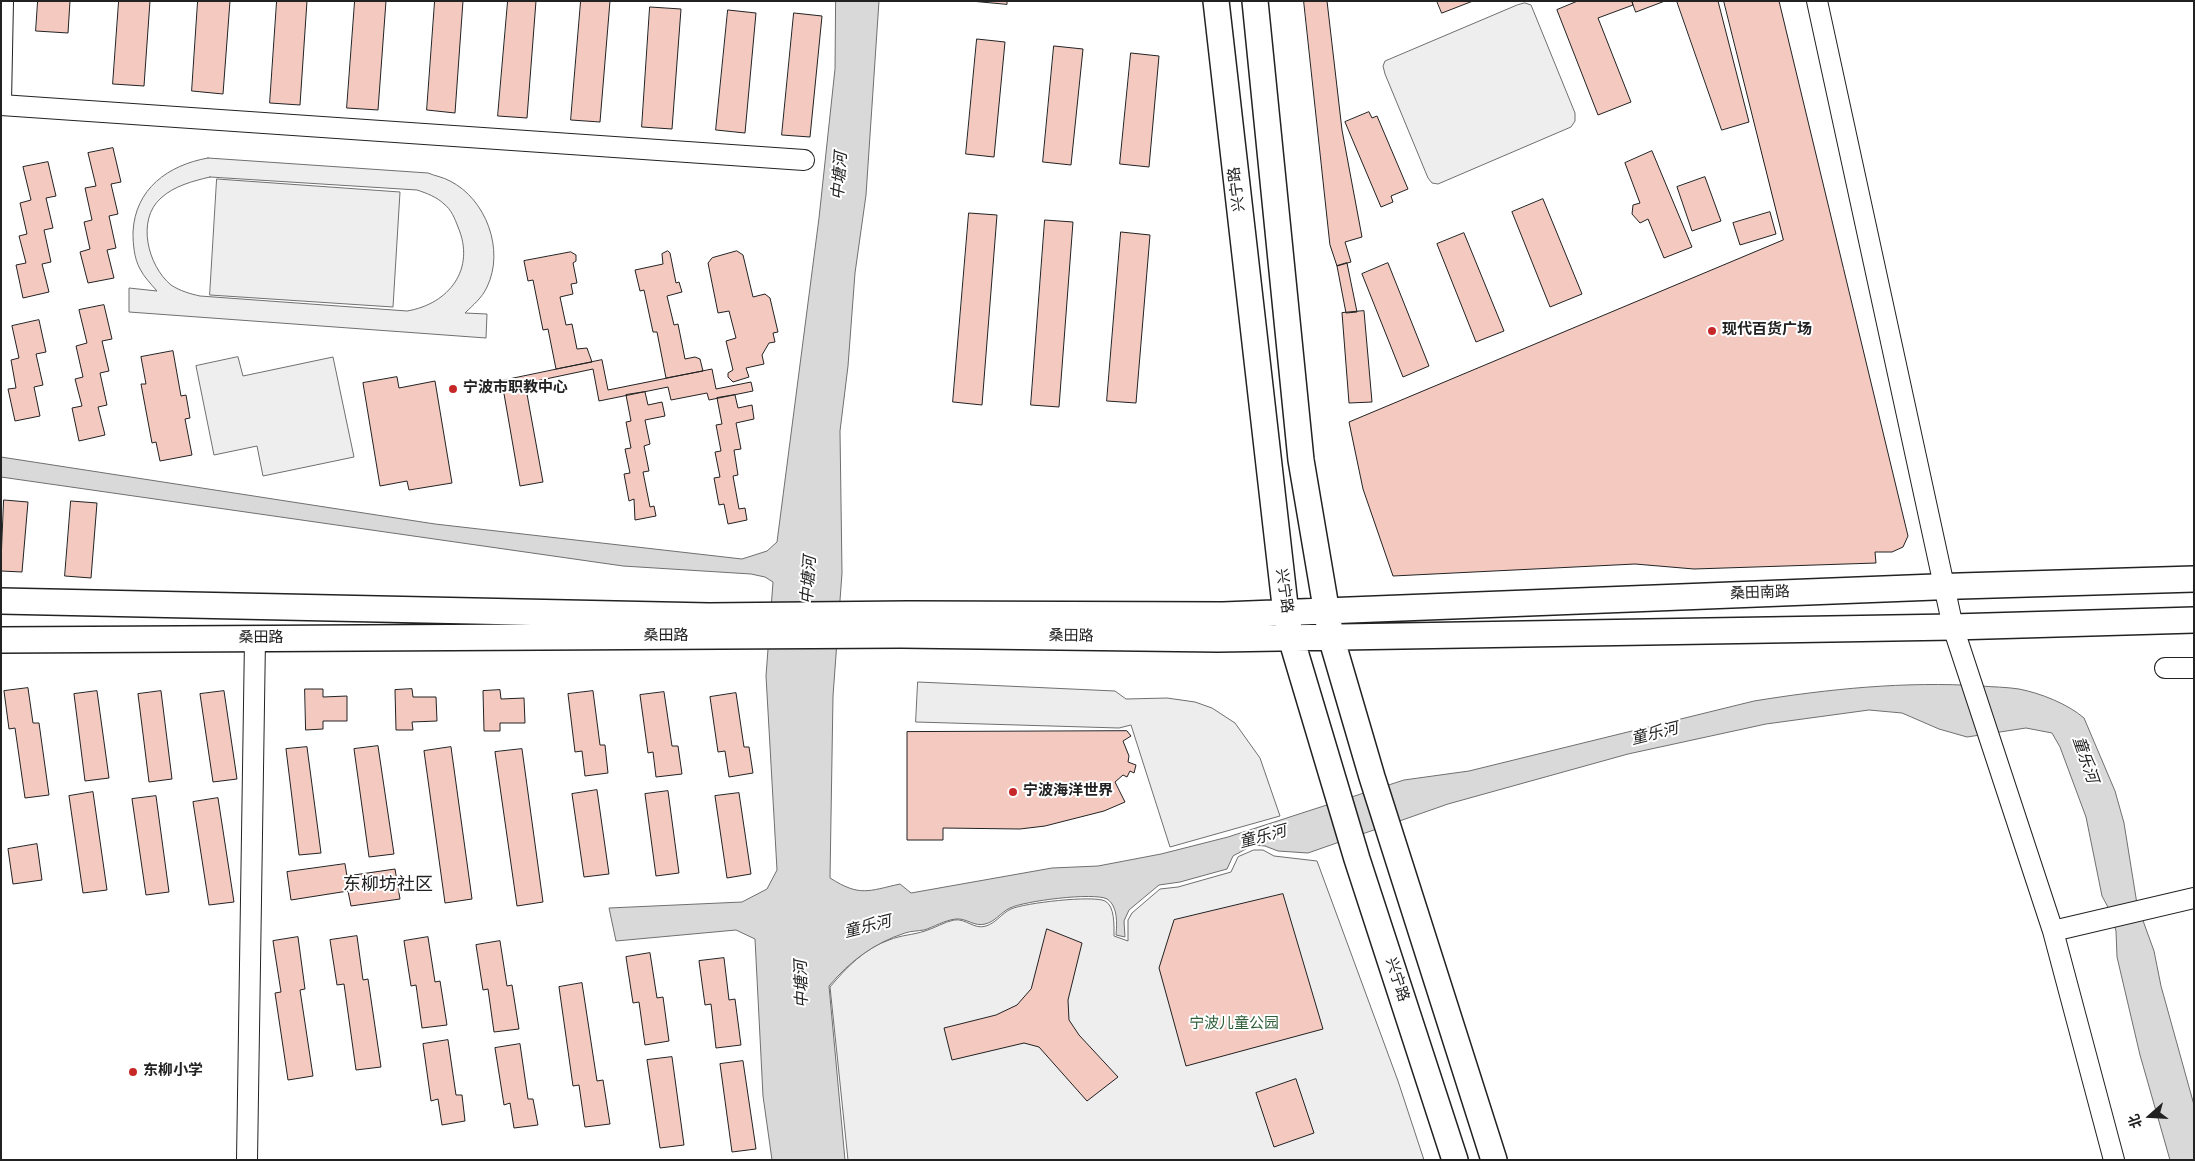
<!DOCTYPE html>
<html>
<head>
<meta charset="utf-8">
<style>
	body { margin:0 }
	#map { position:relative; width:2195px; height:1161px; overflow:hidden; background:#fff; font-family:"Source Sans 3","Noto Sans SC",sans-serif }
	canvas { display:block }
	.frame { position:absolute; inset:0; border:2px solid #222; pointer-events:none }
	.north { position:absolute; left:2125px; top:1091px; width:50px; height:50px; -webkit-text-stroke:4px #fff; paint-order:stroke; rotate:251deg; font-size:14px; font-weight:700; line-height:20px; text-align:center; color:#222 }
	.north::after { content:''; display:block; margin:auto; width:18px; height:22px; background:#222; clip-path:polygon(50% 0,100% 100%,50% 72%,0 100%) }
</style>
</head>
<body>
<div id="map">
<canvas width="2195" height="1161"></canvas>
<div class="frame"></div>
<div class="north">北</div>
</div>
<script>
const ctx = document.querySelector('canvas').getContext('2d');
ctx.lineJoin = 'round';
function paint(path, color) {
  ctx.fillStyle = color;
  ctx.fill(path, 'evenodd');
}
function strokePath(path, color, width, dash) {
  ctx.strokeStyle = color;
  ctx.lineWidth = width;
  ctx.lineCap = dash ? 'butt' : 'round';
  ctx.setLineDash(dash || []);
  ctx.stroke(path);
}
function drawText(font, color, halo, rows, align = 'center') {
  ctx.font = font + ' "Source Sans 3","Noto Sans SC",sans-serif';
  ctx.lineWidth = 4;
  ctx.setLineDash([]);
  ctx.textBaseline = 'middle';
  ctx.strokeStyle = halo;
  ctx.fillStyle = color;
  for (const [text, x, y, turn = 0] of rows) {
    ctx.save();
    ctx.translate(x, y);
    ctx.rotate((+turn || 0) * Math.PI / 180);
    ctx.textAlign = isNaN(turn) ? turn : align;
    if (halo) ctx.strokeText(text, 0, 0);
    ctx.fillText(text, 0, 0);
    ctx.restore();
  }
}
const green = new Path2D(`
	M1525 3 1531 5 1575 113V121L1571 127 1438 184 1432 183 1428 178 1385 74 1383 66 1385 61 1517 5Z
	M208 158 428 173C435 176 443 177 450 181 486 199 505 250 487 287 482 298 473 305 465 313L487 314 486 338 129 312V288L157 291C151 284 144 277 140 269 134 258 133 244 133 232 135 189 168 165 208 158ZM210 177 417 190C426 193 437 197 444 204 451 209 455 219 458 227 476 269 449 304 407 311L200 296C191 294 180 291 171 285 148 266 136 220 161 198 174 186 193 181 210 177Z
	M217 179 400 192 393 307 210 295Z
	M238 357 243 376 333 357 354 457 263 476 257 446 214 455 196 366Z
	M1254 850H1263L1274 856 1317 861 1398 1081 1424 1160H848L830 987C846 968 865 948 889 940 901 935 913 935 925 931 935 928 944 922 954 920 966 918 974 930 986 926 996 923 1002 913 1011 909 1024 903 1093 895 1105 901 1115 906 1114 926 1114 936L1128 941V920L1132 913 1160 889 1178 887 1231 872 1238 857Z`);
paint(green, '#eee');
strokePath(green, '#6f6f6f', 1);
const parking = new Path2D(`
	M918 682 1115 691 1126 699 1167 698 1195 702 1212 708 1235 723 1260 758 1280 816 1170 847 1131 725 1119 728 916 722Z`);
paint(parking, '#ededed');
strokePath(parking, '#6f6f6f', 1);
const water = new Path2D(`
	M836 1H879L866 195 855 273 848 366 840 431 842 573 833 696 830 878C860 897 868 891 900 884L911 893 1052 868 1098 866 1161 854 1228 837 1404 780 1469 771 1754 701C1828 689 1906 681 1981 686 1993 687 2006 687 2019 689 2040 693 2068 704 2084 718L2115 791 2124 823 2137 904 2154 951 2161 986 2194 1105V1160H2170L2140 1055 2117 957 2116 931 2110 911 2102 896 2086 817 2060 747 2052 733 2026 728 1967 737 1939 729 1902 713 1869 710 1766 724 1628 754 1448 804 1308 853 1278 851 1265 846 1253 845 1233 856 1227 869 1180 882 1159 885 1129 910 1124 921 1125 937 1116 935C1117 924 1118 906 1107 899 1094 892 1024 901 1010 908 1001 912 995 922 985 924 974 927 967 918 956 919 945 920 934 927 924 930 918 931 911 931 905 933 874 943 850 961 829 986L845 1160H772L763 1096 755 939 736 930 616 941 609 908 742 902 767 889 777 870 766 676 773 582 765 577 751 574 623 566 1 477V457L435 524 742 559 767 551 777 542 819 218 835 69Z`);
paint(water, '#d9d9d9');
strokePath(water, '#6f6f6f', 1);
const building = new Path2D(`
	M38 1H70L68 33 36 31Z
	M119 1H150L144 86 113 84Z
	M198 1H230L223 94 192 91Z
	M277 1H307L300 105 270 103Z
	M355 1H386L378 110 347 108Z
	M435 1H463L455 113 427 110Z
	M508 1H536L527 118 498 116Z
	M581 1H610L600 122 571 120Z
	M971 1H1007V4Z
	M1304 1H1327L1342 130 1362 237 1345 242 1351 262 1337 266 1330 245Z
	M1437 1H1473L1442 13Z
	M1578 1H1632L1633 5 1598 18 1631 102 1598 115 1557 10Z
	M1632 1H1665L1636 12Z
	M1677 1H1718L1749 122 1722 130Z
	M1724 1H1779L1908 536 1903 547 1892 552H1875L1876 563 1694 569 1635 564 1393 576 1363 489 1349 422 1783 240Z
	M650 7 681 9 672 129 642 127Z
	M728 10 756 13 745 133 716 130Z
	M794 13 822 16 810 137 782 135Z
	M977 39 1005 42 994 157 966 154Z
	M1054 46 1083 49 1071 165 1043 162Z
	M1131 53 1159 56 1149 167 1120 164Z
	M1369 112 1372 118 1377 116 1408 189 1391 196 1393 202 1381 207 1345 122Z
	M113 148 121 182 111 184 118 214 109 216 116 248 107 250 114 278 88 283 80 252 90 249 84 222 92 220 85 188 96 186 88 153Z
	M1652 151 1692 247 1664 258 1648 219 1640 223 1632 214 1633 205 1640 203 1625 163Z
	M48 162 56 196 46 198 53 228 44 230 51 262 42 264 49 292 23 298 16 265 26 263 19 236 27 234 20 203 31 200 23 167Z
	M1705 177 1721 221 1692 231 1677 187Z
	M1543 199 1582 294 1550 307 1512 212Z
	M1770 212 1776 234 1740 245 1733 223Z
	M969 213 997 215 982 405 953 402Z
	M1045 220 1073 222 1059 407 1031 405Z
	M1121 232 1150 235 1136 403 1107 401Z
	M1464 233 1504 331 1476 342 1437 244Z
	M668 251 670 253 676 283 679 282 682 292 667 296 674 325 678 324 685 359 695 357 700 359 703 371 666 378 657 332H653L644 290 640 291 635 270 663 264 662 254Z
	M737 251 743 255 753 297 765 294 770 298 778 332 773 333 775 342 769 343 762 355 764 364 746 368 749 377 733 382 728 377V373L733 370 726 341 736 338 729 311 718 313 708 263 712 258Z
	M571 252 576 255V261L573 263 577 283 571 284 573 294 560 297 566 325 572 324 577 349 587 348 592 362 556 369 548 329 543 330 533 280 528 281 524 261Z
	M1347 263 1357 312 1346 313 1337 266Z
	M1388 263 1429 366 1403 377 1362 274Z
	M104 305 112 339 102 341 109 371 100 373 107 405 98 407 105 435 79 441 72 408 82 406 75 379 83 377 76 346 87 343 79 310Z
	M1364 311 1372 402 1349 403 1342 313Z
	M39 320 46 352 36 354 43 385 34 387 40 416 15 421 8 389 16 388 11 360 19 358 12 326Z
	M173 351 181 396 186 395 190 418 185 419 192 455 160 461 156 442 152 443 141 384H146L141 357Z
	M602 360 608 390 712 369 716 389 751 382 753 391 709 400 707 393 671 400 668 387 599 401 593 369 503 388 501 381Z
	M397 377 399 388 435 381 452 483 409 490 407 481 380 486 363 383Z
	M525 383 543 482 520 486 503 388Z
	M645 392 648 405 662 402 665 416 645 420 650 444 644 446 649 471 643 472 650 507 654 506 656 516 635 520 634 499 629 501 624 474 630 473 625 449 631 448 626 422 631 421 626 395Z
	M735 395 738 408 752 405 754 419 736 423 741 449 734 450 738 475 733 476 739 509 745 508 747 520 728 524 724 504 719 505 714 478 720 477 715 452 721 451 716 425 722 424 717 398Z
	M4 500 28 502 22 572 1 571Z
	M71 501 97 503 91 578 65 576Z
	M28 688 33 723H39L49 795 25 798 15 728 9 729 4 691Z
	M305 689H323V697L347 696V721H323V729L306 730Z
	M412 689 413 697H436L437 721 412 722 413 730H396L395 690Z
	M500 690 501 699 524 698 525 723H500V731H484L483 691Z
	M97 691 109 778 85 781 74 694Z
	M161 691 172 779 149 782 138 694Z
	M224 691 237 779 213 782 200 694Z
	M593 691 600 745H605L608 773 585 776 582 751 575 752 568 694Z
	M664 692 672 746H678L682 774 656 777 653 752 648 753 640 695Z
	M736 693 744 747H749L753 773 729 777 725 751 718 752 710 697Z
	M1127 731 1131 736 1123 741 1129 756 1128 762 1136 765 1134 773 1130 771 1127 777 1123 775 1115 782 1125 802 1104 811 1045 826 1020 829 943 828V840H907V732Z
	M378 746 394 854 369 857 354 749Z
	M307 747 321 853 299 855 286 749Z
	M451 747 472 899 445 903 424 751Z
	M522 749 543 902 517 906 495 752Z
	M597 790 609 874 584 877 572 794Z
	M668 791 679 873 656 876 645 794Z
	M93 792 107 890 83 893 69 796Z
	M739 793 751 874 727 878 715 796Z
	M156 796 169 892 146 895 132 799Z
	M218 798 234 902 209 905 193 802Z
	M37 844 42 880 13 884 8 849Z
	M345 864 347 876 395 869 400 899 351 906 348 891 291 900 287 872Z
	M1283 894 1323 1029 1186 1066 1159 968 1174 920Z
	M1047 929 1082 943 1068 1000 1069 1020 1079 1035 1118 1077 1087 1101 1039 1047 1024 1043 952 1060 944 1028 996 1015 1017 1005 1031 989Z
	M357 936 363 980 368 979 381 1067 356 1070 344 984 337 985 330 940Z
	M298 937 305 989 300 990 313 1076 288 1080 275 993 281 992 273 941Z
	M428 937 435 982 440 981 447 1025 422 1028 416 985 411 986 404 941Z
	M500 941 507 986 512 985 519 1029 494 1032 488 989 483 990 476 945Z
	M650 953 657 998 663 997 669 1041 645 1045 639 1002 633 1003 626 957Z
	M724 958 729 1000 735 999 741 1045 716 1048 711 1004 705 1005 699 961Z
	M582 983 597 1081 603 1080 610 1124 585 1127 579 1085 573 1086 559 987Z
	M448 1040 456 1095H462L465 1121 442 1125 438 1099 431 1101 423 1044Z
	M520 1044 528 1099H533L538 1125 514 1128 510 1103 504 1105 495 1048Z
	M672 1057 684 1145 660 1148 647 1060Z
	M743 1061 756 1149 732 1152 720 1064Z
	M1296 1079 1314 1133 1274 1147 1256 1093Z`);
paint(building, '#f3c9c0');
strokePath(building, '#222', 1);
const minor = new Path2D(`
	M1817 1 1953 627 2053 931 2114 1160
	M1 102 3 1
	M1 105 804 160
	M2165 668H2194
	M2053 931 2194 898
	M247 1160 255 639`);
const major = new Path2D(`
	M1216 1 1286 614 1291 638 1357 859 1455 1160
	M1255 1 1301 460 1331 637 1372 777 1494 1160
	M1 601 709 616 908 614 1223 615 1960 586 2194 579
	M1 640 901 635 1218 639 1953 627 2194 620`);
strokePath(minor, '#222', 22);
strokePath(major, '#222', 28);
strokePath(minor, '#fff', 20);
strokePath(major, '#fff', 25);
for (const [x, y, r, color] of [
	[1712,331,5,"#c62828"],
	[453,389,5,"#c62828"],
	[1013,792,5,"#c62828"],
	[133,1072,5,"#c62828"]
]) {
  const dot = new Path2D();
  dot.arc(x, y, r, 0, 2 * Math.PI);
  ctx.fillStyle = color;
  ctx.fill(dot);
  strokePath(dot, '#fff', 2);
}
drawText('15px', '#222', '#fff', [
	["兴宁路",1238,189,-97],
	["兴宁路",1283,591,82],
	["桑田南路",1760,594,-2],
	["桑田路",666,637],
	["桑田路",1071,637,1],
	["桑田路",261,639],
	["兴宁路",1396,980,72]
]);
drawText('bold 15px', '#222', '#fff', [
	["现代百货广场",1722,331],
	["宁波市职教中心",463,389],
	["宁波海洋世界",1023,792],
	["东柳小学",143,1072]
], 'left');
drawText('15px', '#2f5e38', '#fff', [
	["宁波儿童公园",1234,1025]
]);
drawText('italic 16px', '#222', '#fff', [
	["中塘河",841,176,-86],
	["中塘河",810,580,-86],
	["童乐河",1655,735,-14],
	["童乐河",2084,760,71],
	["童乐河",1263,838,-15],
	["童乐河",868,928,-14],
	["中塘河",803,984,-92]
]);
drawText('18px', '#222', '#fff', [
	["东柳坊社区",388,886]
]);
</script>
</body>
</html>
